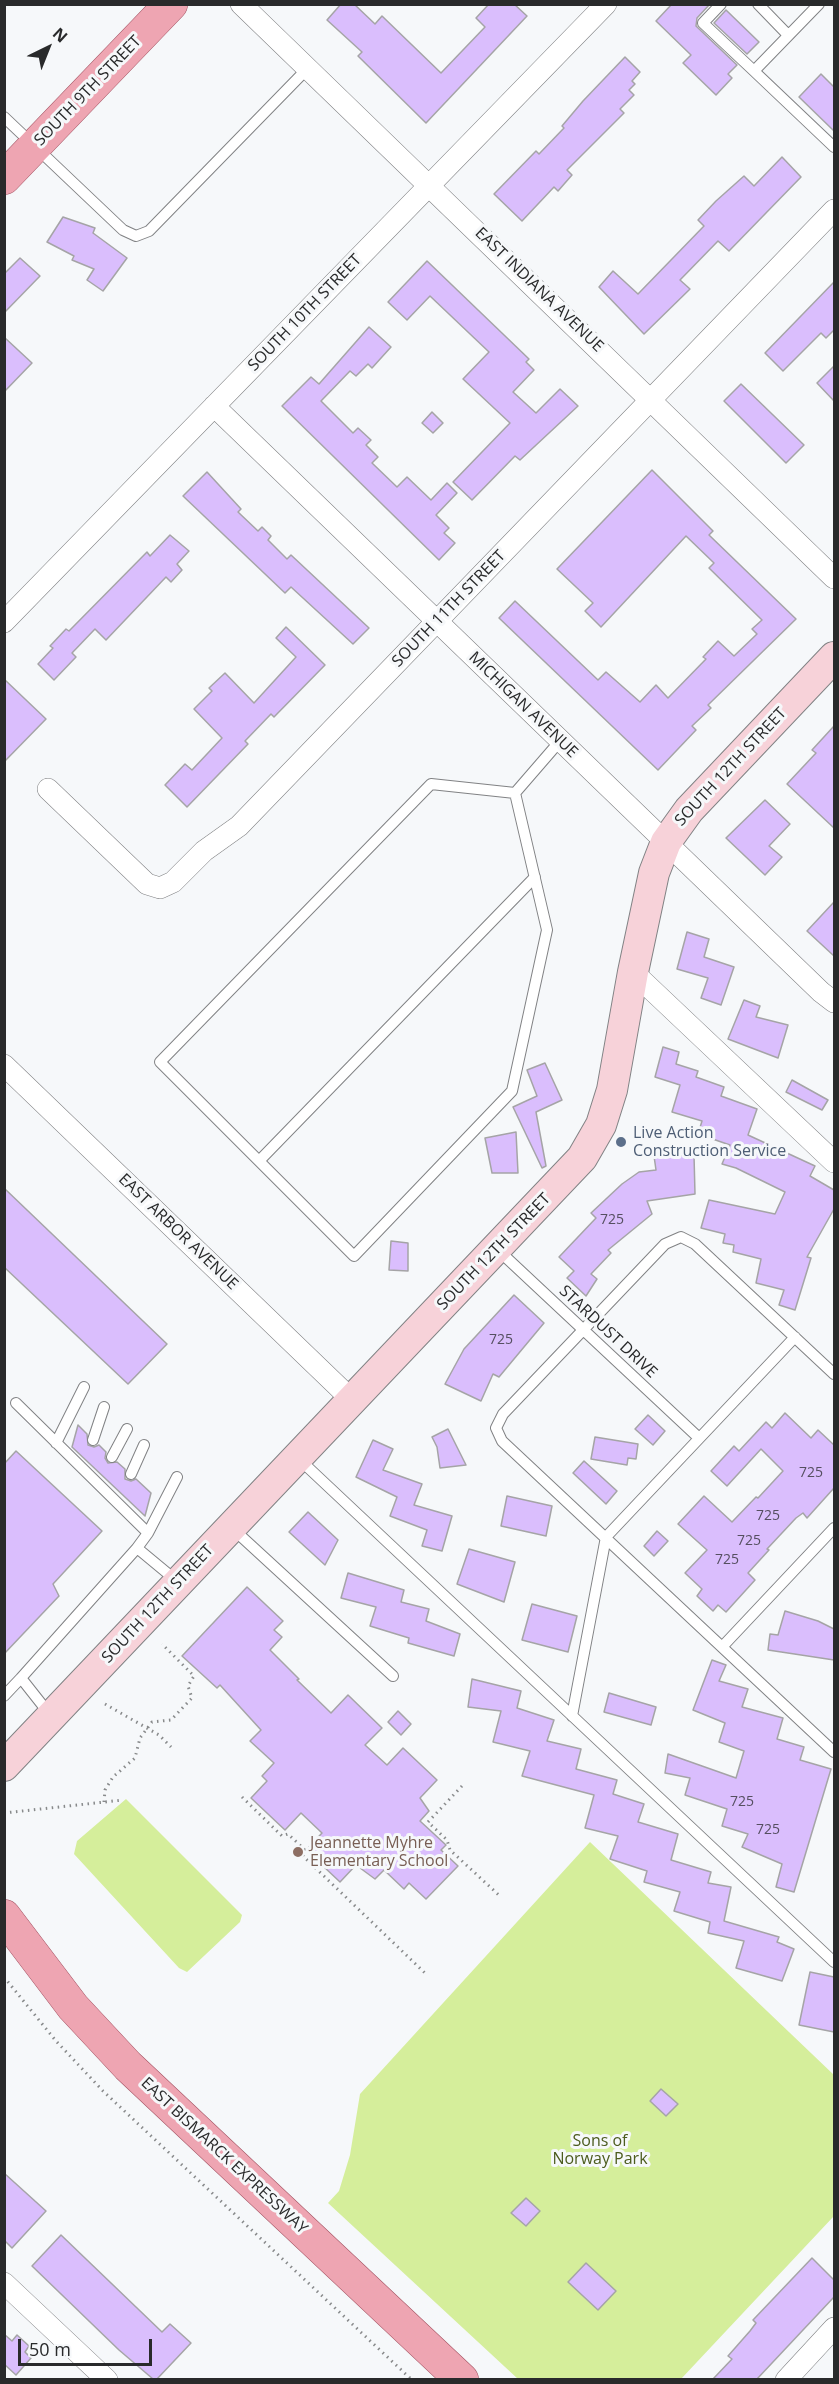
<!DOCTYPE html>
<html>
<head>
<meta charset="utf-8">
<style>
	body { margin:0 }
	#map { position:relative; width:839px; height:2384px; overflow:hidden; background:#f6f8fa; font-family:"Open Sans",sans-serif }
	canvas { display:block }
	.frame { position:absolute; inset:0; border:6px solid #292a2b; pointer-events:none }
	.north { position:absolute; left:18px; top:18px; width:60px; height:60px; -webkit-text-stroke:4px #f6f8fa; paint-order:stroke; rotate:43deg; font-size:16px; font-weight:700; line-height:24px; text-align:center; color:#292a2b }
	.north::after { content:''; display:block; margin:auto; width:21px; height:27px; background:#292a2b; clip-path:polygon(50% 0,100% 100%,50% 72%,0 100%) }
	.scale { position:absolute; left:18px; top:2339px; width:134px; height:27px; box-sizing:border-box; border:3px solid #292a2b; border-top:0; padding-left:8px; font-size:18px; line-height:21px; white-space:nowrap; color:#292a2b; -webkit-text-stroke:4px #f6f8fa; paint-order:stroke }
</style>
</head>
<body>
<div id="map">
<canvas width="839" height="2384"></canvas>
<div class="frame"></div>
<div class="north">N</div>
<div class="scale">50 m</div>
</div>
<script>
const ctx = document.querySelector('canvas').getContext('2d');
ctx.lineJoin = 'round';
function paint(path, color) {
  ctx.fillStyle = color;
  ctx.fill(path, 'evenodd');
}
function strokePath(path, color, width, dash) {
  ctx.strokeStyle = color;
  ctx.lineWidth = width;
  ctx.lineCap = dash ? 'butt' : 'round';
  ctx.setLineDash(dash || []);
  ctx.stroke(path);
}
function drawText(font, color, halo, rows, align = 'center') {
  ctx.font = font + ' "Open Sans",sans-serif';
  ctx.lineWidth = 6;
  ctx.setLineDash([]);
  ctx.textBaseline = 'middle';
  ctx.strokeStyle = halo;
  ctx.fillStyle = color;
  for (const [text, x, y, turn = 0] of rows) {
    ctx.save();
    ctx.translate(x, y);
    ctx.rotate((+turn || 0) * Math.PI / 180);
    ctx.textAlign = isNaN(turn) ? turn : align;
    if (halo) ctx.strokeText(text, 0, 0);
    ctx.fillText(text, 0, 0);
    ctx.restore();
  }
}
paint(new Path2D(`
	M126 1799 242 1915 240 1922 187 1972 179 1968 74 1854 77 1841Z
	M590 1842 834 2075V2216L681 2379H518L328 2203 339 2191 350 2155 360 2094Z`), '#d5ee9b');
const building = new Path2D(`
	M341 4H354L375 24 382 16 441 73 485 27 476 18 489 4H514L527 16 426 123 358 56 362 52 327 20Z
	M672 4H710L697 18 696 26 737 65 728 74 732 78 716 95 683 63 691 55 656 21Z
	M726 10 759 42 747 54 714 23Z
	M625 57 640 72 632 81 635 84 629 90 634 95 620 109 624 113 567 170 572 175 558 191 554 187 522 221 494 194 536 151 539 154 564 128 562 126 583 101Z
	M821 74 834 87V131L799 97Z
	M782 157 801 177 729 251 718 241 680 280 690 289 644 334 599 287 613 271 638 294 704 226 698 220 716 201 744 176 754 186Z
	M63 217 95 228 93 233 127 258 103 291 87 280 94 269 72 260 74 256 47 242Z
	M20 258 40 276 4 313V274Z
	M427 261 529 359 526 362 534 370 513 392 536 413 560 389 578 406 520 460 515 456 472 500 453 482 510 423 463 379 489 352 430 296 407 320 388 302Z
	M834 282V330L826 338 821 333 783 371 765 353Z
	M369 327 391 347 372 368 368 364 356 376 350 371 321 401 353 433 358 428 371 440 366 445 378 457 372 463 397 487 407 477 431 500 447 483 457 493 436 515 449 528 444 533 455 543 439 560 282 406 311 377 319 384Z
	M4 337 32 363 4 392Z
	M834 366V401L817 383Z
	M741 384 804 445 786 463 724 401Z
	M432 412 443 423 433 433 422 423Z
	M652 470 713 531 709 535 796 619 708 705 711 708 692 726 696 730 658 770 499 618 515 601 598 680 606 672 640 702 656 685 668 698 706 659 703 657 718 641 734 656 757 634 752 629 762 620 709 568 714 563 686 536 601 627 585 611 593 603 557 569Z
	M207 472 241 509 238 512 258 531 262 527 271 536 268 540 287 559 291 555 369 628 353 644 291 587 285 593 183 496Z
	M170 535 189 551 177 564 182 570 171 582 166 577 106 640 95 629 72 653 76 657 54 680 38 664 53 648 50 646 66 629 69 631 147 552 150 556Z
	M286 627 325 665 274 717 271 714 245 741 248 744 187 807 165 785 185 764 192 770 222 738 194 709 212 691 209 688 225 673 254 703 296 657 276 638Z
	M4 679 46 719 4 762Z
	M834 726V828L787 784 816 753 812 750Z
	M765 800 790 824 769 846 782 857 765 875 726 838Z
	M834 902V956L807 931Z
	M687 932 709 939 704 957 734 967 721 1005 701 998 708 978 677 969Z
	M744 1000 760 1006 756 1017 788 1025 778 1058 728 1039Z
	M663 1047 679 1052 676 1064 698 1071 696 1077 724 1087 721 1096 757 1109 748 1135 815 1166 810 1176 834 1190V1209L807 1257 811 1258 795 1310 779 1305 784 1290 756 1283 761 1259 733 1252 734 1245 723 1243 725 1234 701 1228 709 1200 775 1214 785 1192 736 1168 722 1164 730 1145 698 1134 702 1121 672 1112 680 1085 655 1077Z
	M545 1063 562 1100 536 1112 546 1166 542 1168 513 1107 537 1096 527 1070Z
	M792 1080 828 1100 822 1110 786 1092Z
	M516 1132 518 1173H492L485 1138Z
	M694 1155 695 1194 647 1201 652 1214 608 1250 611 1253 591 1274 597 1279 586 1296 567 1278 574 1271 559 1257 596 1218 591 1213 622 1184 639 1172 656 1170 654 1156Z
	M4 1188 167 1344 128 1384 4 1267Z
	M391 1241 408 1243V1271L389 1270Z
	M514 1295 544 1323 499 1377 493 1374 481 1401 445 1384 464 1349Z
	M785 1413 811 1438 818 1430 834 1445V1488L807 1518 803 1513 796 1518 767 1549 769 1550 748 1573 755 1580 726 1612 718 1605 713 1611 697 1596 702 1589 685 1573 707 1550 678 1524 704 1496 732 1522 756 1497 758 1498 783 1471 761 1449 727 1486 711 1471 734 1446 739 1451 766 1422 772 1428Z
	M648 1415 665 1431 653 1445 635 1429Z
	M78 1425 87 1434 88 1445 94 1447 99 1445 106 1452 105 1458 108 1463 117 1462 125 1469V1479L131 1481 136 1479 151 1493 145 1516 72 1447Z
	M448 1429 466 1465 440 1468 437 1447 432 1437Z
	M595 1437 638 1444 636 1459 628 1458 627 1465 591 1459Z
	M373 1440 393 1449 383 1470 422 1484 414 1505 452 1516 442 1551 422 1546 427 1530 390 1516 397 1497 356 1477Z
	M16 1451 102 1531 53 1584 59 1596 4 1654V1464Z
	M584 1461 617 1491 606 1504 573 1473Z
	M507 1496 552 1506 546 1536 501 1526Z
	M308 1512 338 1540 325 1565 289 1532Z
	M657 1531 668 1541 654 1556 644 1546Z
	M469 1549 515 1562 504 1602 457 1584Z
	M348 1573 404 1590 401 1602 429 1609 426 1621 460 1634 454 1656 408 1643 409 1638 370 1626 376 1607 341 1598Z
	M247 1587 283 1621 274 1630 282 1637 270 1650 299 1679 297 1680 331 1713 348 1695 382 1728 365 1745 387 1765 403 1748 437 1780 420 1798 429 1811 420 1821 446 1845 441 1850 458 1866 426 1899 409 1883 404 1889 384 1870 375 1879 356 1865 340 1882 306 1850 322 1833 301 1813 285 1830 251 1798 267 1781 262 1776 274 1763 250 1741 261 1730 220 1685 217 1688 182 1656Z
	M532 1604 577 1616 568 1652 522 1640Z
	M785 1611 818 1621 834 1629V1660L768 1650 770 1634 778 1635Z
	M712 1660 726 1665 719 1681 748 1689 742 1707 783 1718 777 1739 804 1747 800 1760 831 1769 794 1892 776 1887 782 1864 742 1847 748 1834 722 1826 727 1809 685 1795 690 1778 665 1773 668 1754 736 1778 744 1751 719 1742 725 1723 693 1710Z
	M472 1679 521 1691 517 1708 554 1720 547 1741 581 1749 576 1769 617 1780 613 1794 644 1804 638 1822 678 1834 671 1860 711 1872 708 1883 731 1887 724 1921 779 1937 777 1942 794 1949 782 1981 736 1968 744 1941 708 1933 710 1922 674 1911 680 1892 644 1882 647 1871 610 1859 618 1836 585 1828 594 1795 522 1776 530 1751 493 1742 501 1711 468 1707Z
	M609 1693 656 1707 651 1725 604 1712Z
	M398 1711 411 1724 401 1735 388 1722Z
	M810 1972 834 1977V2032L799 2025Z
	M661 2089 678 2104 666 2116 650 2101Z
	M4 2173 46 2211 12 2248 4 2240Z
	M526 2198 540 2211 526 2226 511 2213Z
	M61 2235 162 2332 170 2324 191 2343 157 2379H153L119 2350 32 2266Z
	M812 2258 834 2280V2297L757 2379H713L732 2359 728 2356 750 2331 756 2323 753 2320Z
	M586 2263 616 2291 598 2310 568 2282Z
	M4 2334 12 2341 17 2335 29 2346 25 2352 31 2358 16 2375 4 2364Z`);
paint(building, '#dabefd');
strokePath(building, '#a5a4a6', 1.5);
const lane = new Path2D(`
	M721 4 703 23 754 71
	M758 4 788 35
	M819 4 754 71 834 147
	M4 117 123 230 136 236 149 231 308 68
	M515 793 547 930 512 1091 354 1256 160 1062 431 784 515 793 560 741
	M259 1161 535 877
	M497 1249 699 1438
	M834 1374 695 1244 681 1237 665 1244 503 1414 496 1428 502 1441 834 1752
	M16 1403 148 1533 177 1477
	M93 1440 104 1407
	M56 1443 84 1387
	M112 1457 127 1429
	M299 1459 834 1962
	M131 1474 144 1445
	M232 1528 393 1676
	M148 1533 137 1548 178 1582
	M722 1647 834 1528
	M4 1696 21 1678
	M51 1716 21 1678 137 1548
	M572 1716 606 1537 795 1337`);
const street = new Path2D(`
	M241 4 834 578
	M214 406 821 992 834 1002
	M4 622 606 4
	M48 789 147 884 160 888 173 882 204 851 239 826 834 210
	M633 972 834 1162
	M4 1065 352 1400
	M4 2283 107 2380
	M786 2380 834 2328`);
const secondary = new Path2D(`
	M4 1766 582 1158 601 1125 612 1090 633 972 654 873 666 842 689 810 834 657`);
const primary = new Path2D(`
	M4 178 171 4
	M4 1916 73 2007 128 2066 462 2380`);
strokePath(lane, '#818284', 12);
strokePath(street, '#818284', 22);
strokePath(secondary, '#818284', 32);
strokePath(primary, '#a25362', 34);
strokePath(new Path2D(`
	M105 1704 159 1735 171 1747
	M462 1786 428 1822 447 1840 450 1850 501 1897
	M242 1797 282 1836 288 1834 304 1849 303 1856 427 1975
	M104 1802 105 1790 113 1777 135 1758 140 1738 152 1722 171 1720 192 1698 188 1686 194 1676 162 1644
	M4 1813 123 1800
	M4 1977 56 2041 103 2091 412 2380`), '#888a8b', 3, [1.5, 4.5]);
strokePath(lane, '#fff', 10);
strokePath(street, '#fff', 21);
strokePath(secondary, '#f7d2d9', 30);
strokePath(primary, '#eea5b2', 33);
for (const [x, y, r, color] of [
	[621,1142,6,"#5c6f8a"],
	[298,1852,6,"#8d6e63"]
]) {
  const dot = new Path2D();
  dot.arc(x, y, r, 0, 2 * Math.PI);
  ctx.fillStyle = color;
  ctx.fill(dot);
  strokePath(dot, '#f6f8fa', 2);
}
drawText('14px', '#554f60', null, [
	["725",612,1220],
	["725",501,1340],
	["725",811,1473],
	["725",768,1516],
	["725",749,1541],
	["725",727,1560],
	["725",742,1802],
	["725",768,1830]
]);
drawText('16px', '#292a2b', '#f6f8fa', [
	["SOUTH 9TH STREET",88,91,-46],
	["EAST INDIANA AVENUE",539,290,44],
	["SOUTH 10TH STREET",305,313,-46],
	["SOUTH 11TH STREET",449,609,-46],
	["MICHIGAN AVENUE",523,705,44],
	["SOUTH 12TH STREET",731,767,-47],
	["EAST ARBOR AVENUE",178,1232,44],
	["SOUTH 12TH STREET",494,1252,-46],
	["STARDUST DRIVE",608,1332,43],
	["SOUTH 12TH STREET",158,1604,-47],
	["EAST BISMARCK EXPRESSWAY",224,2156,43]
]);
drawText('16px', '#4e5e75', '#f6f8fa', [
	["Live Action",633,1133],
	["Construction Service",633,1151]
], 'left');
drawText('16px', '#785e54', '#f6f8fa', [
	["Jeannette Myhre",310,1843],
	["Elementary School",310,1861]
], 'left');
drawText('16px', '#4c5c1e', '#f6f8fa', [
	["Sons of",600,2141],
	["Norway Park",600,2159]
]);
</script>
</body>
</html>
